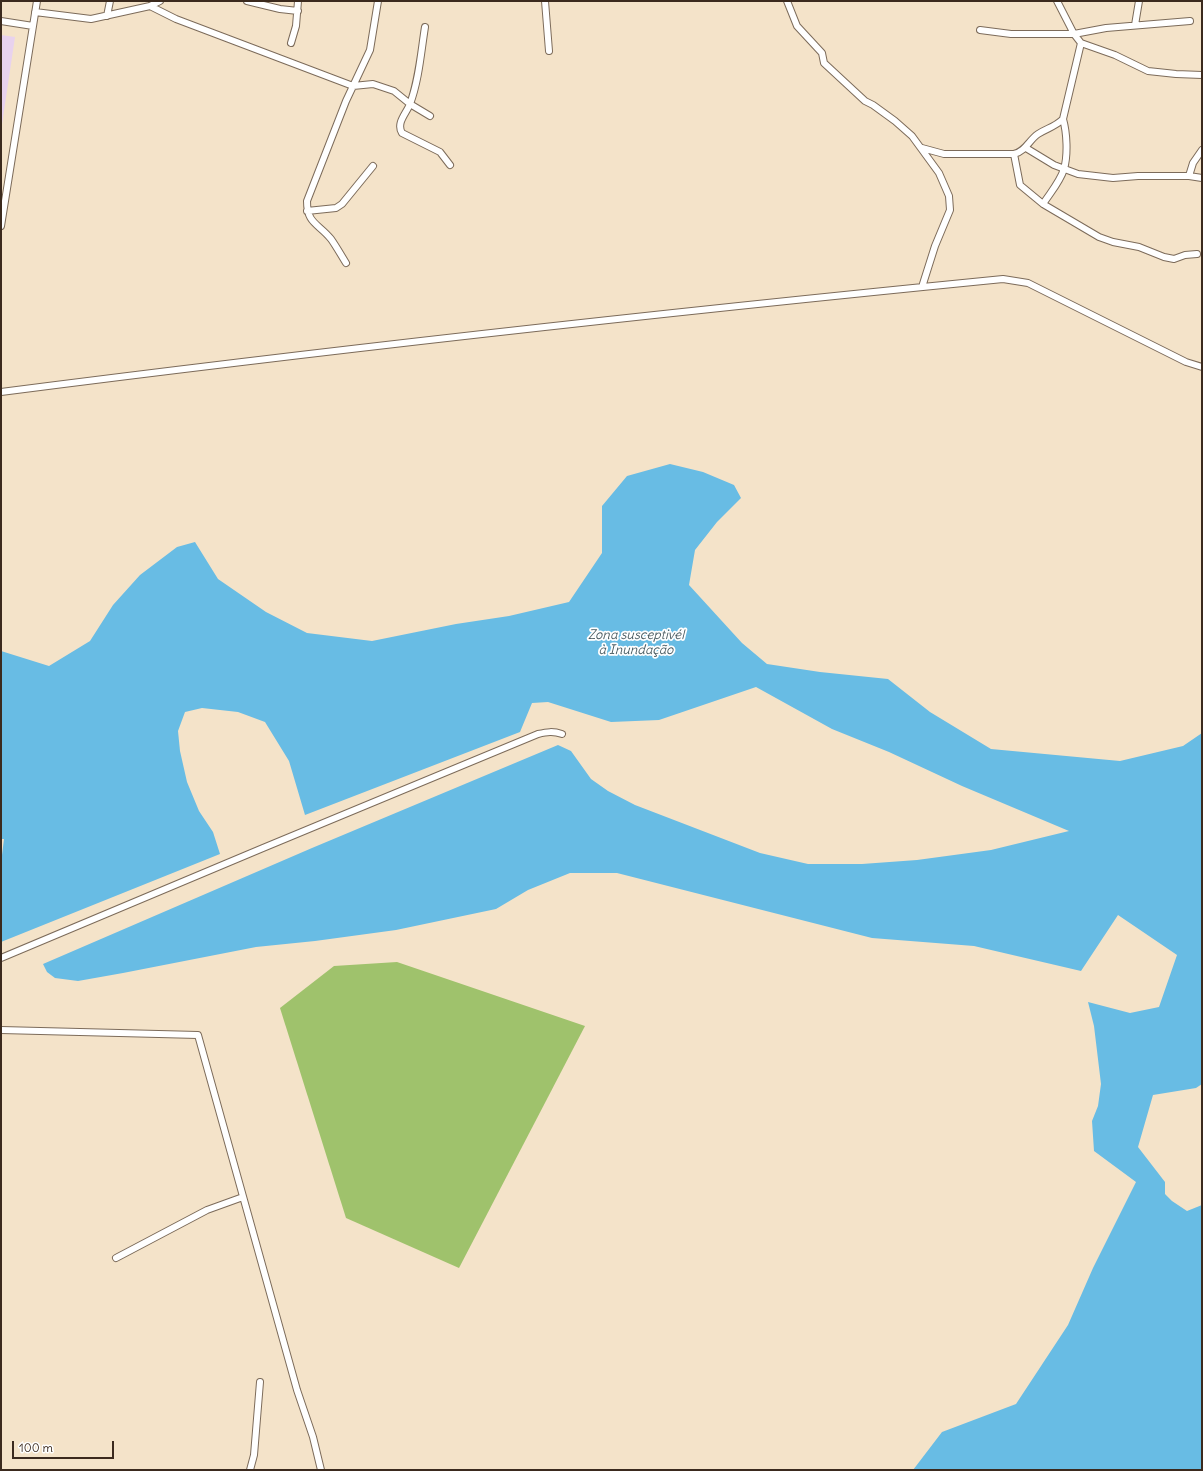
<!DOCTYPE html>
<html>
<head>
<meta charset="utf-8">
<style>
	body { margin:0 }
	#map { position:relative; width:1203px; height:1471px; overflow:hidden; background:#f4e3c9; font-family:Delius,sans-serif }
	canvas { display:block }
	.frame { position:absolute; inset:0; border:2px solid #3b2a1e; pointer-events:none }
	.scale { position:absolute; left:12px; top:1441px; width:102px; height:18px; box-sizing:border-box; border:2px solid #3b2a1e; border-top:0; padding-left:5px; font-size:12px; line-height:14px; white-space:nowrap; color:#3b2a1e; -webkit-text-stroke:3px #fff; paint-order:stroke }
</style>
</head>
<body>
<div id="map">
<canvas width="1203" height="1471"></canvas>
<div class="frame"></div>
<div class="scale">100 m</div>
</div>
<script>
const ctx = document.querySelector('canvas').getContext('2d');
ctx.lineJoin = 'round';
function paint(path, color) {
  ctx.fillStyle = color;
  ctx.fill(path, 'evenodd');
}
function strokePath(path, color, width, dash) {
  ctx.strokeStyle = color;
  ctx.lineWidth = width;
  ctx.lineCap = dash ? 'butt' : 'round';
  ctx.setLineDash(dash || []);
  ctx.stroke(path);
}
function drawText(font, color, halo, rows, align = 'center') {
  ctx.font = font + ' Delius,sans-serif';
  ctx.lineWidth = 3.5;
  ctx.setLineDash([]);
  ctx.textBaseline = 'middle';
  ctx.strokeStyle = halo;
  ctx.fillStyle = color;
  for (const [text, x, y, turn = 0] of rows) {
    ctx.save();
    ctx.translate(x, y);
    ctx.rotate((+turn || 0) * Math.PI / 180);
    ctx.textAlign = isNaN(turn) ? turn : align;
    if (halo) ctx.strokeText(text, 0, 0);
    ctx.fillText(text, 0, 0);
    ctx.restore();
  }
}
paint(new Path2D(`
	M1 35 15 37 1 131Z`), '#e8d2ee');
paint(new Path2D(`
	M397 962 585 1026 459 1268 346 1218 280 1008 334 966Z`), '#9fc26c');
paint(new Path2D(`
	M670 464 703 472 734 485 741 498 717 522 695 550 689 585 742 643 767 664 820 672 888 679 930 712 991 749 1120 761 1183 746 1202 733V1084L1196 1088 1153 1095 1138 1147 1165 1182V1194L1172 1201 1187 1211 1202 1205V1470H913L942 1432 1016 1404 1068 1325 1093 1268 1136 1182 1094 1151 1092 1121 1098 1106 1101 1084 1094 1026 1088 1002 1130 1013 1159 1007 1177 955 1118 915 1081 971 974 946 872 938 617 873H570L528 890 496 909 396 930 315 941 256 947 123 973 78 981 55 978 47 972 43 964 312 848 558 745 571 751 591 779 608 791 635 805 760 853 808 864H862L917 860 991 850 1069 831 962 786 889 752 832 729 756 687 659 720 611 722 548 702 532 703 520 732 305 815 289 761 265 722 238 712 202 708 185 712 178 731 180 751 187 782 199 811 213 832 220 854 1 942V863L4 839H1V651L49 666 90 641 113 605 140 575 177 547 195 542 218 579 266 612 307 633 372 641 456 624 509 616 569 602 602 553V506L627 476Z`), '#68bce4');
const minor = new Path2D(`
	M247 1 280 9 298 11
	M545 1 549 51
	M787 1 797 26 822 53 824 63 865 101 873 105 895 121 912 136 939 173 949 196 950 210 935 246 922 287
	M1057 1 1074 34 1081 43 1115 55 1148 71 1176 74 1202 75
	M150 6 176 19 353 86 373 84 394 91 410 104 430 116
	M35 12 91 19 150 6 160 1
	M107 16 110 1
	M1 21 33 26
	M1135 25 1139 1
	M425 27C421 52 419 80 410 104 406 114 396 123 402 133L440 152 450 165
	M980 30 1011 34H1074L1106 28 1190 21
	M291 43 296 26 298 1
	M922 148 944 154H1014C1026 151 1029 140 1038 134 1047 128 1055 127 1063 119L1081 43
	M1026 148 1054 165 1078 174 1113 178 1138 176H1189L1193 163 1202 150
	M1014 154 1020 185 1043 204 1099 237 1113 242 1139 247 1164 257 1174 259 1185 255 1197 254
	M1189 176 1202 178
	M1043 204C1050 193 1060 182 1064 169 1068 155 1067 133 1063 119
	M307 211 336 208 342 204 373 166
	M1 226 37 1
	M346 263C341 255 336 246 331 239 318 223 307 224 307 201L346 101 370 50 378 1
	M1 392C335 349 669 312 1003 279L1028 283 1186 362 1202 367
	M1 958 263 848 538 734C547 732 553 731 562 734
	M1 1030 198 1035 297 1390 313 1437 321 1470
	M116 1258 207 1210 243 1197
	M250 1470 254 1455 260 1382`);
strokePath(minor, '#7c6b5a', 8);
strokePath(minor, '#fff', 6);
drawText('italic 13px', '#4b5d63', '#fff', [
	["Zona susceptivél",636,635],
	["à Inundação",636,650]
]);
</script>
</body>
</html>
